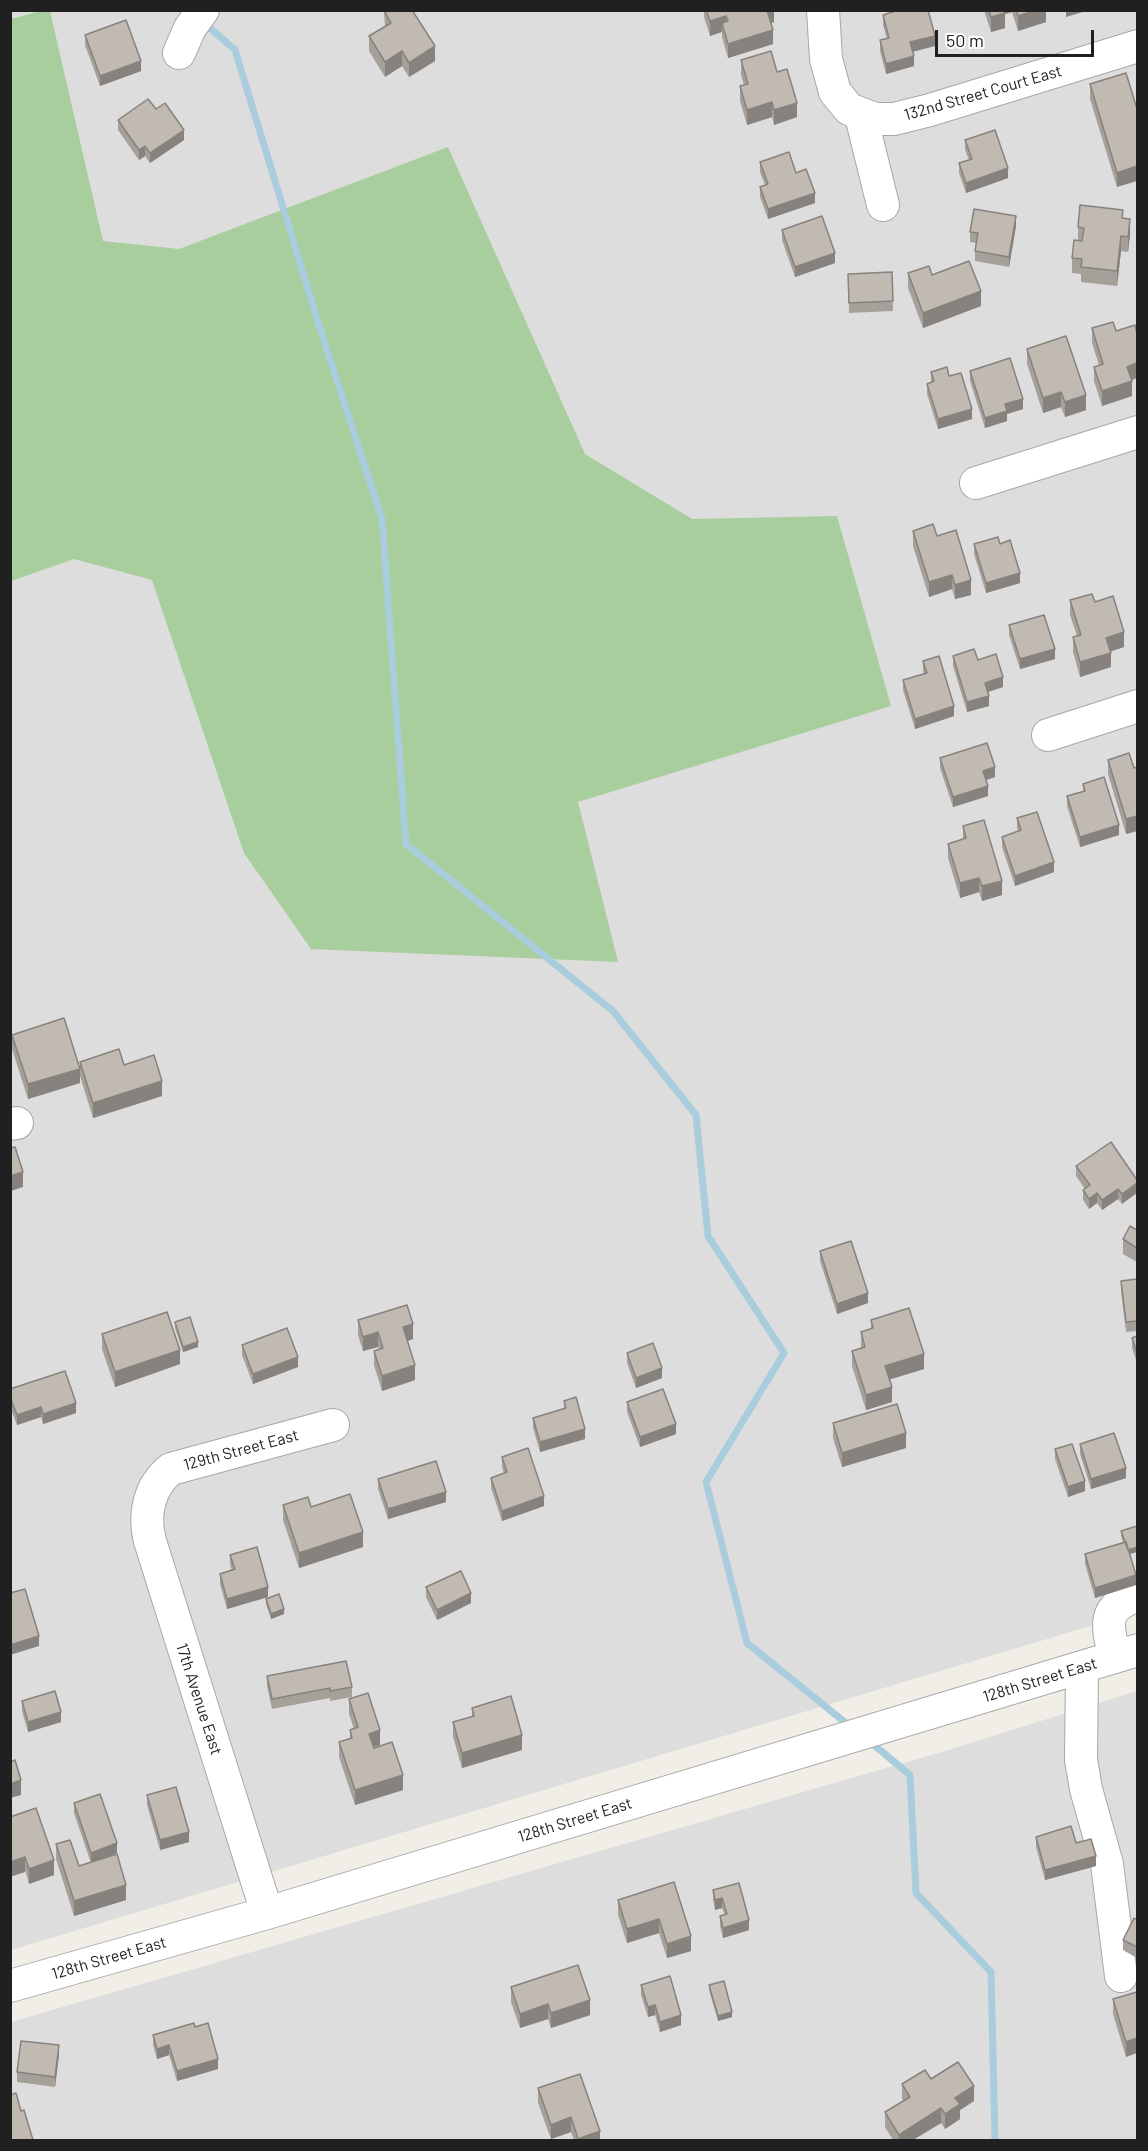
<!DOCTYPE html>
<html>
<head>
<meta charset="utf-8">
<style>
	body { margin:0 }
	#map { position:relative; width:1148px; height:2151px; overflow:hidden; background:#f0eee7; font-family:Barlow,sans-serif }
	canvas { display:block }
	.frame { position:absolute; inset:0; border:12px solid #202020; pointer-events:none }
	.scale { position:absolute; left:935px; top:30px; width:159px; height:27px; box-sizing:border-box; border:3px solid #202020; border-top:0; padding-left:8px; font-size:18px; line-height:21px; white-space:nowrap; color:#202020; -webkit-text-stroke:4px #fff; paint-order:stroke }
</style>
</head>
<body>
<div id="map">
<canvas width="1148" height="2151"></canvas>
<div class="frame"></div>
<div class="scale">50 m</div>
</div>
<script>
const ctx = document.querySelector('canvas').getContext('2d');
ctx.lineJoin = 'round';
function paint(path, color) {
  ctx.fillStyle = color;
  ctx.fill(path, 'evenodd');
}
function strokePath(path, color, width, dash) {
  ctx.strokeStyle = color;
  ctx.lineWidth = width;
  ctx.lineCap = dash ? 'butt' : 'round';
  ctx.setLineDash(dash || []);
  ctx.stroke(path);
}
function drawText(font, color, halo, rows, align = 'center') {
  ctx.font = font + ' Barlow,sans-serif';
  ctx.lineWidth = 6;
  ctx.setLineDash([]);
  ctx.textBaseline = 'middle';
  ctx.strokeStyle = halo;
  ctx.fillStyle = color;
  for (const [text, x, y, turn = 0] of rows) {
    ctx.save();
    ctx.translate(x, y);
    ctx.rotate((+turn || 0) * Math.PI / 180);
    ctx.textAlign = isNaN(turn) ? turn : align;
    if (halo) ctx.strokeText(text, 0, 0);
    ctx.fillText(text, 0, 0);
    ctx.restore();
  }
}
paint(new Path2D(`
	M11 11H1137V1612L11 1950Z
	M1137 1691V2140H11V2022L948 1750Z`), '#dedddd');
paint(new Path2D(`
	M41 11H50L103 241 179 249 448 147 585 454 692 519 837 516 891 706 578 802 618 962 311 949 244 853 152 580 74 559 11 581V19Z`), '#a8ce9d');
strokePath(new Path2D(`
	M203 22 235 50 318 322 382 519 406 844 613 1011 696 1115 708 1236 784 1353 706 1482 747 1643 852 1728
	M868 1740 910 1775 916 1893 991 1972 995 2140`), '#a9cddd', 7);
const minor = new Path2D(`
	M823 10 826 59 835 92 849 109 875 119H894L930 110 1138 46
	M179 53 190 28 203 10
	M861 116 883 205
	M976 483 1138 432
	M1048 735 1138 706
	M10 1124 17 1123
	M1115 1657C1107 1627 1101 1606 1138 1596
	M1082 1667 1081 1760 1086 1789 1107 1864 1121 1976
	M267 1913 150 1541C143 1515 149 1486 171 1469L333 1425
	M10 1986 267 1913 1138 1650`);
strokePath(minor, '#a7a7a7', 34);
strokePath(minor, '#fff', 32);
paint(new Path2D(`
	M704 10H774V22L771 23 773 44 728 58 722 37V32L710 36 704 17Z
	M984 10H1046V22L1018 31 1012 12 1005 14V28L991 32Z
	M384 11 435 61 409 77 402 66 385 77 369 51V36L385 27Z
	M883 15 935 46 913 52 914 66 886 74 880 51V40L887 39 883 25Z
	M85 35 141 71 100 86 85 45Z
	M741 60 777 72 797 117 774 125 772 117 747 125 740 101V86L744 85 741 75Z
	M1090 84 1137 109 1117 187 1090 99Z
	M156 109 184 140 150 163 145 156 139 160 118 130V120Z
	M965 140 1008 178 966 193 959 173V163L969 160 965 150Z
	M760 162 815 203 768 219 760 197V187L765 185 760 172Z
	M1123 219 1130 234 1128 252 1121 251 1117 286 1081 282V274L1072 273V258L1078 240V227Z
	M1016 226 1009 267 975 261V251L976 243 970 242V232Z
	M782 230 835 263 795 277 782 240Z
	M892 272 893 311 849 313 848 274Z
	M908 273 932 275 981 306 923 328 908 288Z
	M1092 328 1137 334V378L1132 380V396L1102 406 1094 381V367L1099 365 1092 343Z
	M1027 349 1086 410 1065 417 1061 407 1043 413 1027 364Z
	M970 371 1023 409 1007 414V421L985 428 970 381Z
	M931 372 949 376 972 419 938 429 927 394V384L931 382Z
	M913 531 937 536 971 595 955 599 952 589 929 597 913 546Z
	M974 544H1000L1020 583 986 593 974 554Z
	M1070 600 1095 602 1124 647 1110 651 1111 667 1080 677 1073 652V637L1077 636 1070 615Z
	M1009 625 1055 659 1020 669 1009 635Z
	M953 656 978 660 1003 687 987 692 989 706 967 712 953 666Z
	M923 661 954 716 915 729 903 690V680L924 674 923 671Z
	M940 758 995 777 986 780 988 796 953 807 940 768Z
	M1108 760 1134 768 1137 767V831L1126 834 1108 774Z
	M1083 784 1119 835 1080 847 1067 806V796L1083 791Z
	M1017 818 1054 872 1015 886 1002 847V837L1018 831 1017 828Z
	M963 826 1002 895 982 901 979 892 960 898 948 858V844L963 839Z
	M12 1035 80 1069V1062L124 1065 162 1096 93 1118 80 1076V1083L28 1099 12 1049Z
	M1076 1166 1137 1180 1122 1204 1118 1199 1102 1210 1097 1203 1089 1209 1083 1200V1190L1085 1189 1076 1176Z
	M1137 1230V1262L1123 1254V1239Z
	M820 1251 868 1303 837 1314 820 1261Z
	M1137 1279V1331L1126 1332 1121 1291V1281Z
	M358 1320 413 1339 408 1341 415 1380 382 1391 374 1365V1351L379 1349 378 1347 363 1351 358 1335Z
	M871 1320 924 1369 889 1379 892 1402 866 1410 852 1366V1351L861 1348V1332L871 1329Z
	M175 1322 198 1347 183 1352 175 1328Z
	M102 1334 180 1364 115 1387 102 1349Z
	M1137 1336V1363L1132 1348V1338Z
	M242 1345 298 1367 253 1384 242 1355Z
	M627 1353 662 1378 636 1388 627 1363Z
	M10 1389 76 1413 43 1424 41 1417 17 1425 10 1407Z
	M564 1401 585 1439 540 1452 533 1428V1418L564 1409Z
	M627 1402 676 1434 640 1447 627 1412Z
	M833 1423 906 1448 842 1467 833 1438Z
	M1080 1444 1126 1478 1091 1489 1080 1454Z
	M1055 1449 1085 1491 1068 1497 1055 1459Z
	M502 1457 544 1506 502 1521 491 1488V1478L504 1473 502 1467Z
	M378 1479 446 1502 388 1519 378 1489Z
	M283 1505 311 1507 363 1547 299 1568 283 1520Z
	M1121 1531 1130 1554 1136 1585 1095 1598 1085 1564V1554L1123 1542 1121 1536Z
	M230 1555 268 1597 227 1609 220 1584V1574L232 1570 230 1565Z
	M426 1587 471 1603 437 1620 426 1597Z
	M266 1599 284 1614 271 1619 266 1604Z
	M267 1676 352 1687V1697L330 1701V1698L272 1709 267 1686Z
	M349 1699 380 1745 374 1747 403 1790 355 1805 339 1757V1742L350 1738V1730L354 1729 349 1714Z
	M22 1701 61 1722 28 1732 22 1711Z
	M472 1708 522 1750 462 1768 453 1737V1722L472 1717Z
	M147 1795 189 1842 160 1850 147 1805Z
	M74 1803 117 1853 95 1861 126 1900 74 1916 56 1859V1844L79 1866 91 1863 74 1813Z
	M10 1817 54 1875 29 1884Z
	M1036 1837 1076 1843 1096 1866 1045 1880 1036 1847Z
	M674 1882 691 1951 667 1958 659 1933 627 1943 618 1915V1900Z
	M713 1890 749 1920V1930L723 1938 720 1926V1916L725 1915 722 1908 715 1910 713 1900Z
	M1137 1920V1958L1123 1950V1940Z
	M641 1985 681 2025 660 2032 655 2015 648 2017 641 1995Z
	M709 1985 732 2017 718 2021 709 1990Z
	M511 1987 590 2015 551 2028 548 2019 520 2028 511 2002Z
	M1137 1992 1126 2057 1113 2014V1999Z
	M195 2027 218 2069 177 2081 169 2055 157 2059 153 2045V2035Z
	M59 2055 55 2087 17 2082V2072Z
	M931 2079 974 2101 960 2110V2119L945 2129 941 2123 913 2140H893L885 2127V2112L904 2101 902 2099V2084Z
	M538 2088 600 2140H574L571 2132 551 2139 538 2103Z`), '#a6a09a');
paint(new Path2D(`
	M767 10H774V22L767 25Z
	M1001 10H1012V12L1005 14V28L991 32V17Z
	M1036 10H1046V22L1018 31V16Z
	M1066 10H1086V11L1066 17Z
	M726 16V31L722 23V32L710 36V21Z
	M773 30V44L728 58V44Z
	M935 36V46L910 52V42Z
	M435 46V61L409 77V63Z
	M402 51V66L385 77V62Z
	M914 56V66L886 74V64Z
	M141 61V71L100 86V76Z
	M772 102V117L747 125V110Z
	M797 103V117L774 125V110Z
	M184 130V140L150 163V153Z
	M145 146V156L139 160V150Z
	M1137 166V181L1117 187V173Z
	M1008 168V178L966 193V183Z
	M815 193V203L768 219V209Z
	M1016 216V226L1009 267V257Z
	M1130 219V234L1128 252V237Z
	M1121 236V251L1117 286V271Z
	M835 253V263L795 277V267Z
	M981 291V306L923 328V313Z
	M1137 363V378L1127 381V367Z
	M1132 381V396L1102 406V391Z
	M1061 392V407L1043 413V398Z
	M1086 395V410L1065 417V402Z
	M1023 399V409L1007 414V421L985 428V418L1005 404Z
	M972 409V419L938 429V419Z
	M1020 573V583L986 593V583Z
	M952 575V589L929 597V582Z
	M971 580V595L955 599V585Z
	M1124 632V647L1106 653V638Z
	M1055 649V659L1020 669V659Z
	M1111 653V667L1080 677V662Z
	M1003 677V687L985 693V683Z
	M989 696V706L967 712V702Z
	M954 706V716L915 729V719Z
	M995 767V777L983 781V771Z
	M988 786V796L953 807V797Z
	M1137 816V831L1126 834V819Z
	M1119 825V835L1080 847V837Z
	M1054 862V872L1015 886V876Z
	M979 878V892L960 898V883Z
	M1002 881V895L982 901V886Z
	M80 1069V1083L28 1099V1084Z
	M162 1081V1096L93 1118V1103Z
	M23 1172V1187L11 1191V1204L10 1176Z
	M1137 1183V1193L1122 1204V1194Z
	M1118 1189V1199L1102 1210V1200Z
	M1097 1193V1203L1089 1209V1199Z
	M868 1293V1303L837 1314V1304Z
	M413 1324V1339L403 1342V1327Z
	M378 1332V1347L363 1351V1337Z
	M198 1342V1347L183 1352V1347Z
	M180 1350V1364L115 1387V1372Z
	M924 1354V1369L885 1381V1366Z
	M298 1357V1367L253 1384V1374Z
	M415 1365V1380L382 1391V1376Z
	M662 1368V1378L636 1388V1378Z
	M892 1387V1402L866 1410V1395Z
	M76 1403V1413L43 1424V1414Z
	M41 1407V1417L17 1425V1415Z
	M676 1424V1434L640 1447V1437Z
	M585 1429V1439L540 1452V1442Z
	M906 1433V1448L842 1467V1453Z
	M1126 1468V1478L1091 1489V1479Z
	M1085 1481V1491L1068 1497V1487Z
	M446 1492V1502L388 1519V1509Z
	M544 1496V1506L502 1521V1511Z
	M363 1532V1547L299 1568V1553Z
	M1137 1547V1552L1127 1555V1550Z
	M1136 1575V1585L1095 1598V1588Z
	M268 1587V1597L227 1609V1599Z
	M471 1593V1603L437 1620V1610Z
	M284 1609V1614L271 1619V1614Z
	M39 1636V1646L10 1655V1645Z
	M61 1712V1722L28 1732V1722Z
	M380 1730V1745L369 1748V1734Z
	M522 1735V1750L462 1768V1753Z
	M403 1775V1790L355 1805V1790Z
	M21 1780V1795L10 1798V1784Z
	M189 1832V1842L160 1850V1840Z
	M117 1843V1853L91 1863V1853Z
	M1096 1856V1866L1045 1880V1870Z
	M25 1857V1872L10 1877V1862Z
	M54 1860V1875L29 1884V1869Z
	M126 1885V1900L74 1916V1901Z
	M722 1898V1908L715 1910V1900Z
	M659 1919V1933L627 1943V1929Z
	M749 1920V1930L723 1938V1928Z
	M691 1936V1951L667 1958V1944Z
	M590 2000V2015L551 2028V2013Z
	M548 2004V2019L520 2028V2014Z
	M655 2005V2015L648 2017V2007Z
	M732 2012V2017L718 2021V2016Z
	M681 2015V2025L660 2032V2022Z
	M1137 2038V2053L1126 2057V2042Z
	M59 2045V2055L55 2087V2077Z
	M169 2045V2055L157 2059V2049Z
	M218 2059V2069L177 2081V2071Z
	M974 2086V2101L960 2110V2119L945 2129V2114L955 2098Z
	M941 2108V2123L913 2140H899V2135Z
	M571 2117V2132L551 2139V2125Z
	M600 2131V2140H578V2139Z`), '#87827d');
const building = new Path2D(`
	M385 10H412L435 46 409 63 402 51 385 62 369 36 391 23 384 11Z
	M706 10H767L773 30 728 44 722 23 728 21 726 16 710 21Z
	M899 10H928L935 36 910 42 914 56 886 64 880 40 889 38 883 15Z
	M989 10H1004L1005 13 991 17Z
	M1016 10H1036L1018 16Z
	M126 20 141 61 100 76 85 35Z
	M771 51 777 72 787 69 797 103 774 110 772 102 747 110 740 86 748 84 741 60Z
	M1126 73 1137 109V108V166L1117 173 1090 84Z
	M148 99 156 109 165 103 184 130 150 153 145 146 139 150 118 120Z
	M995 130 1008 168 966 183 959 163 972 159 965 140Z
	M789 152 796 173 806 169 815 193 768 209 760 187 768 184 760 162Z
	M1080 205 1123 210 1122 218 1130 219 1128 237 1121 236 1117 271 1081 267 1082 259 1072 258 1074 240 1082 241 1084 228 1078 227Z
	M974 209 1016 216 1009 257 975 251 978 233 970 232Z
	M822 216 835 253 795 267 782 230Z
	M969 261 981 291 923 313 908 273 929 266 932 275Z
	M892 272 893 301 849 303 848 274Z
	M1113 322 1116 331 1135 325 1137 334V363L1127 367 1132 381 1102 391 1094 367 1103 364 1092 328Z
	M1066 336 1086 395 1065 402 1061 392 1043 398 1027 349Z
	M1010 358 1023 399 1005 404 1007 411 985 418 970 371Z
	M947 367 949 376 961 373 972 409 938 419 927 384 934 381 931 372Z
	M933 524 937 536 956 530 971 580 955 585 952 575 929 582 913 531Z
	M998 537 1000 544 1010 540 1020 573 986 583 974 544Z
	M1092 594 1095 602 1113 596 1124 632 1106 638 1111 653 1080 662 1073 637 1081 635 1070 600Z
	M1044 615 1055 649 1020 659 1009 625Z
	M974 649 978 660 996 654 1003 677 985 683 989 696 967 702 953 656Z
	M939 656 954 706 915 719 903 680 927 673 923 661Z
	M987 743 995 767 983 771 988 786 953 797 940 758Z
	M1129 753 1134 768 1137 767V816L1126 819 1108 760Z
	M1104 777 1119 825 1080 837 1067 796 1085 791 1083 784Z
	M1037 812 1054 862 1015 876 1002 837 1021 830 1017 818Z
	M984 820 1002 881 982 886 979 878 960 883 948 844 966 838 963 826Z
	M64 1018 80 1069 28 1084 12 1035Z
	M119 1049 124 1065 154 1055 162 1081 93 1103 80 1062Z
	M1111 1142 1137 1180V1183L1122 1194 1118 1189 1102 1200 1097 1193 1089 1199 1083 1190 1090 1185 1076 1166Z
	M15 1147 23 1172 10 1176V1148Z
	M1130 1226 1137 1230V1248L1123 1239Z
	M851 1241 868 1293 837 1304 820 1251Z
	M1137 1279V1321L1126 1322 1121 1281Z
	M407 1305 413 1324 403 1327 415 1365 382 1376 374 1351 383 1348 378 1332 363 1337 358 1320Z
	M909 1308 924 1354 885 1366 892 1387 866 1395 852 1351 865 1347 861 1332 873 1328 871 1320Z
	M167 1312 180 1350 115 1372 102 1334Z
	M190 1317 198 1342 183 1347 175 1322Z
	M287 1328 298 1357 253 1374 242 1345Z
	M1137 1336V1353L1132 1338Z
	M653 1343 662 1368 636 1378 627 1353Z
	M65 1371 76 1403 43 1414 41 1407 17 1415 10 1397V1389Z
	M663 1389 676 1424 640 1437 627 1402Z
	M576 1397 585 1429 540 1442 533 1418 566 1408 564 1401Z
	M897 1404 906 1433 842 1453 833 1423Z
	M1114 1433 1126 1468 1091 1479 1080 1444Z
	M1072 1444 1085 1481 1068 1487 1055 1449Z
	M528 1448 544 1496 502 1511 491 1478 507 1472 502 1457Z
	M436 1461 446 1492 388 1509 378 1479Z
	M350 1494 363 1532 299 1553 283 1505 308 1497 311 1507Z
	M1137 1526V1547L1128 1550 1121 1531Z
	M1126 1542 1136 1575 1095 1588 1085 1554Z
	M257 1547 268 1587 227 1599 220 1574 235 1569 230 1555Z
	M461 1571 471 1593 437 1610 426 1587Z
	M25 1589 39 1636 10 1645V1593Z
	M279 1594 284 1609 271 1614 266 1599Z
	M346 1661 352 1687 330 1691V1688L272 1699 267 1676Z
	M55 1691 61 1712 28 1722 22 1701Z
	M368 1693 380 1730 369 1734 374 1748 392 1742 403 1775 355 1790 339 1742 352 1738 350 1730 358 1727 349 1699Z
	M511 1696 522 1735 462 1753 453 1722 474 1716 472 1708Z
	M15 1760 21 1780 10 1784V1762Z
	M176 1787 189 1832 160 1840 147 1795Z
	M100 1794 117 1843 91 1853 74 1803Z
	M36 1808 54 1860 29 1869 25 1857 10 1862V1817Z
	M1071 1826 1076 1843 1091 1839 1096 1856 1045 1870 1036 1837Z
	M70 1840 79 1866 117 1854 126 1885 74 1901 56 1844Z
	M674 1882 691 1936 667 1944 659 1919 627 1929 618 1900Z
	M739 1883 749 1920 723 1928 720 1916 727 1914 722 1898 715 1900 713 1890Z
	M1134 1918 1137 1920V1947L1123 1940Z
	M578 1965 590 2000 551 2013 548 2004 520 2014 511 1987Z
	M670 1976 681 2015 660 2022 655 2005 648 2007 641 1985Z
	M724 1981 732 2012 718 2016 709 1985Z
	M1137 1992V2038L1126 2042 1113 1999Z
	M194 2023 195 2027 208 2023 218 2059 177 2071 169 2045 157 2049 153 2035Z
	M21 2041 59 2045 55 2077 17 2072Z
	M958 2062 974 2086 955 2098 960 2104 945 2114 941 2108 899 2135 885 2112 910 2097 902 2084 925 2070 931 2079Z
	M580 2074 600 2131 578 2139 571 2117 551 2125 538 2088Z
	M16 2093 21 2111 24 2110 33 2140H12L10 2137V2095Z`);
paint(building, '#c1bab3');
strokePath(building, '#87827d', 1.5);
drawText('16px', '#202020', '#fff', [
	["132nd Street Court East",983,93,-16],
	["129th Street East",241,1450,-15],
	["128th Street East",1040,1680,-17],
	["17th Avenue East",199,1699,72],
	["128th Street East",575,1820,-17],
	["128th Street East",109,1958,-16]
]);
</script>
</body>
</html>
